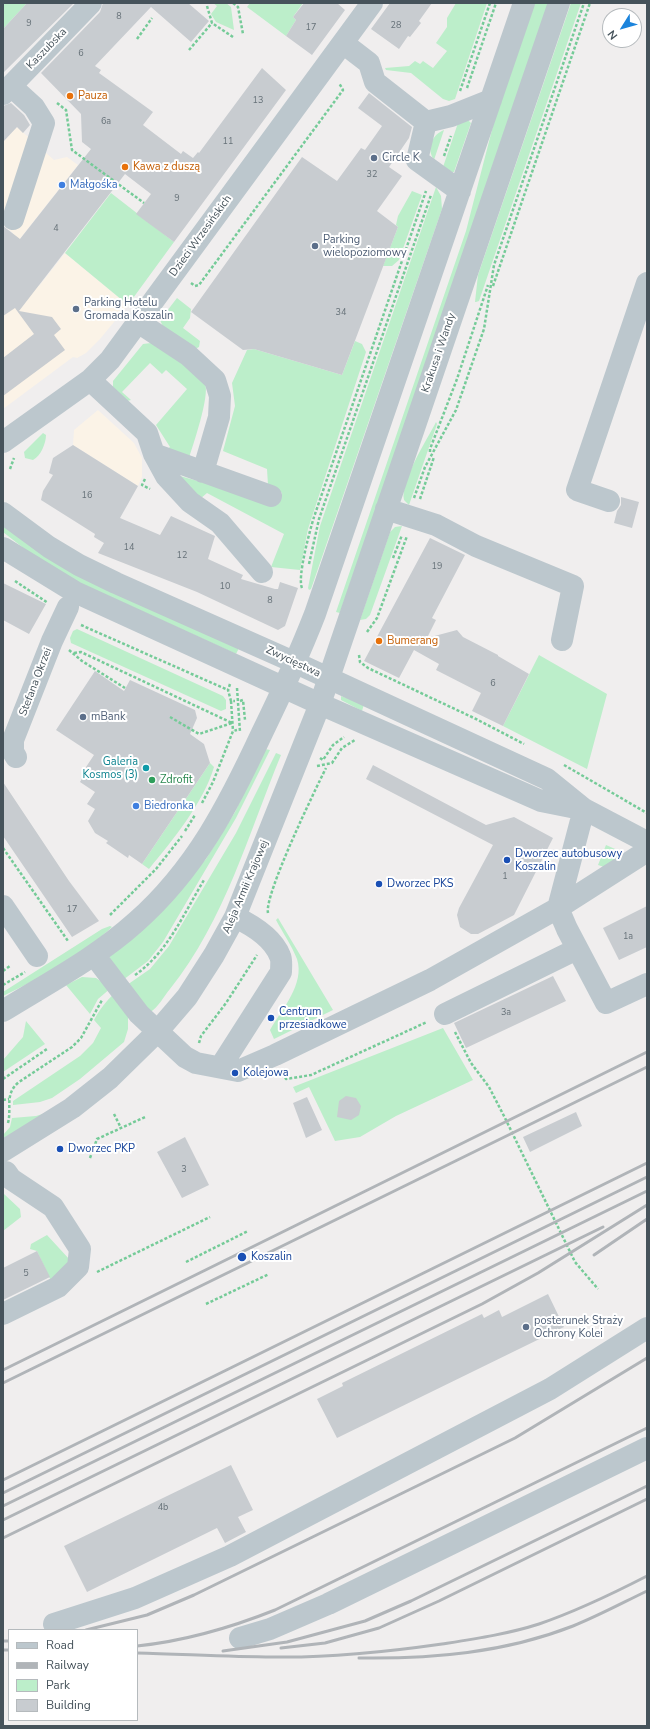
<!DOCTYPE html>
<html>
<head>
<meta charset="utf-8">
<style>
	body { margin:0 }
	#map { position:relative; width:650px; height:1729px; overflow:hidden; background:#f0eeee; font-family:"Nunito Sans",sans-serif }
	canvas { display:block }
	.frame { position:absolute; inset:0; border:4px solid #46535b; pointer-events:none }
	.legend { position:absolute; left:8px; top:1629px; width:130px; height:92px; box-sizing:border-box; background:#fff; border:1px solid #b5babd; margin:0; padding:5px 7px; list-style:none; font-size:12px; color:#46535b }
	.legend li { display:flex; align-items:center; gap:8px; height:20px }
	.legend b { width:20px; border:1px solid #b5babd }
	.north { position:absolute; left:602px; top:8px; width:40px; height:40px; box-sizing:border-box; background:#fff; border:1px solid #b5babd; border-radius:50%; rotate:233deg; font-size:11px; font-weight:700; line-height:16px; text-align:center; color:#46535b }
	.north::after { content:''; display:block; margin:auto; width:14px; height:18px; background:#1c84dc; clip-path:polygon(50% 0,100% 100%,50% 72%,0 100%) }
</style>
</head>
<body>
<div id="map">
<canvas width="650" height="1729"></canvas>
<div class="frame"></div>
<ul class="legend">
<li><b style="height:5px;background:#bcc7cd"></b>Road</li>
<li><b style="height:5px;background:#b0b4b8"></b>Railway</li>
<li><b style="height:11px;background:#bceeca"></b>Park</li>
<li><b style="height:11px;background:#c8ccd0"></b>Building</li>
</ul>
<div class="north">N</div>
</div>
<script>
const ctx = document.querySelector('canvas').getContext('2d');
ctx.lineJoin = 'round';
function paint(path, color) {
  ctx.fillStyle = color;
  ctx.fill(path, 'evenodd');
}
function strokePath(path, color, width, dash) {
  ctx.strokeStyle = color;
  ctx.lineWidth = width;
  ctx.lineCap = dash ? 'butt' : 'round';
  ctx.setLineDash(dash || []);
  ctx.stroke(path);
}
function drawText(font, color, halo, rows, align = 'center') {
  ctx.font = font + ' "Nunito Sans",sans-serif';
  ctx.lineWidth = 4;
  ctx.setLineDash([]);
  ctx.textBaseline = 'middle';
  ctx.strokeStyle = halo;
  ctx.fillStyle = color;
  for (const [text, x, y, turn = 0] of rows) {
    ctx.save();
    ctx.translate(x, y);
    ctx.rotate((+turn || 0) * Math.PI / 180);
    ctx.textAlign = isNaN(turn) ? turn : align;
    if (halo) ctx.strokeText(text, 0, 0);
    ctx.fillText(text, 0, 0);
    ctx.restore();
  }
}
paint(new Path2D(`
	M17 127 54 160 67 157 78 165 15 245 8 239 13 233 3 225V142Z
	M65 253 128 305 100 339 86 353 77 358 73 357 3 409V257L39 286Z
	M98 410 134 443 142 458V477L138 486 73 445 74 430Z`), '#fbf3e7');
paint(new Path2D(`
	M3 3H27L3 29Z
	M213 3H226L231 7 234 30 216 22 211 14 217 6Z
	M250 3H309H303L293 17 296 20 286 36 247 7Z
	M456 3H487L455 99 449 101 443 99 411 73 386 70 385 68 409 66 415 61 420 64 423 61 433 68 447 51 436 43 447 27V18Z
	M534 3H549L340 613 336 612 466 231 495 118Z
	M571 3H581L479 301 476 302H475L478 275Z
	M468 120 471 123 454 172H452L443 167 458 123Z
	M444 130 434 160C426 148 432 135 444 130Z
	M436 187 441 196 442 209 311 589 309 590 308 588 320 526Z
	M412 191 422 195 399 260 392 266H383L398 227 396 225 398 216Z
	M111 193 174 242 128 305 65 253Z
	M177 298 191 309 190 318 183 328 200 341 199 347 193 350 165 331 160 320Z
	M355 341 362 344 366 352 308 529 300 570 271 567 284 534 207 493 200 499 173 474 279 504 282 493 268 485 267 469 223 451 235 406 232 383 247 350 254 349 342 375Z
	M151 343C163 351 200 369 205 383 210 396 193 445 188 461L163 453 170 447 156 425 187 389 166 370 162 374 150 363 122 392 131 400 127 401 113 387V381L143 344Z
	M436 422 437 424 409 505 404 500C400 481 427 440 436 422Z
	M43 433 46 435C46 443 41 456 33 460L25 458 24 452Z
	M3 525 239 648 236 654 80 583 31 554 3 532Z
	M402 526 370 615 366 619 360 620 390 532 395 527Z
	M77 629 223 696 226 700V709L221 711 71 643 70 638 73 631Z
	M539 655 607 694 587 769 503 726Z
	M341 696 364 704 362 711 341 700Z
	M265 749 270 750 236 818 163 942 148 961 123 980 109 957 206 859 235 812Z
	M276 753 281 755C248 835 225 920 170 989 164 996 158 1008 150 1012L127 985 150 969 169 946 236 833Z
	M210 763 214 767C204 802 172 841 149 869L142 864Z
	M606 845 622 852 621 855 604 867 598 865Z
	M278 918 333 1010 274 1039 270 1030C282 1009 305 984 297 959 292 946 283 933 276 920Z
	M110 926 112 927C82 955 41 978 3 996V992L102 929Z
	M82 977 96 978 111 988 98 999 90 1014 66 985Z
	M115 993 128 1016V1029L124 1042 80 1079 52 1098 40 1102 13 1105V1101L80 1056 93 1043 101 1028 94 1020C100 1009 106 1001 115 993Z
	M26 1021 45 1044 3 1072V1060L23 1037Z
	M443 1028 473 1080 396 1116 360 1137 335 1141 309 1087 296 1093 293 1087Z
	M46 1113 3 1140V1135L10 1127 12 1118 36 1116Z
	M4 1194 20 1209 21 1217 3 1231V1195Z
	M47 1235 70 1260 51 1281 37 1251 30 1249 31 1244Z`), '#bceeca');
paint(new Path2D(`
	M27 3H74L3 73V29Z
	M103 3H188L209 21 191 42 151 7 95 66 101 70 99 73 153 112 143 125 181 154 183 151 193 158 198 152 199 153 262 68 286 90 174 242 136 214 151 194 125 174 19 311 52 317 61 329 54 335 65 350 3 396V358L34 334 15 308 3 316V226L20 239 91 149 82 142 81 114 41 73 100 12Z
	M304 3H337L345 10 312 55 286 36 296 20 293 17Z
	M390 3H432L419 21 421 23 410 37 408 36 399 49 371 29Z
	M369 93 412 127 409 138 389 167 402 176 377 211 398 227 342 375 254 349 243 350 191 312 302 157 337 181 361 148 365 150 382 126 358 108Z
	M11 103 24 115 30 125 23 133 17 127 3 142V106Z
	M73 445 138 486 120 518 160 535 171 516 215 536 208 559 243 575 241 579 275 589H278L280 582 298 588 285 626 278 630 197 592 98 553 104 543 94 537 95 534 41 500 43 491 53 475 49 473 53 458Z
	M621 497 639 502 632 528 614 523 617 511 621 505Z
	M430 538 465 555 432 618 436 620 427 638 457 630 463 637 498 655V656L529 674 503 726 472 711 481 693 436 670 439 664 414 650 399 678 364 661Z
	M3 583 46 604 29 634 3 620Z
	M95 671 124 691 130 680 195 710 197 718 190 734 204 744 210 763 142 864 129 855 128 858 106 843 108 841 95 833 88 821 95 809 87 804 95 792 80 782 84 775 82 773 94 755 56 730Z
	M373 765 486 825 514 817 553 838 514 915 478 934H471L460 927 457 915 459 908 493 845 366 779Z
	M3 782 69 881 99 921 72 937 3 836Z
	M647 906V947L619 960 603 928Z
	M553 976 566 1001 466 1048 454 1023Z
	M346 1096 356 1098 361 1106 359 1115 351 1120 337 1117 339 1101Z
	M307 1097 322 1130 306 1138 293 1103Z
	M576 1112 582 1126 530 1152 523 1137Z
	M185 1137 209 1185 182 1198 157 1152Z
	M37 1251 50 1277 3 1300V1268Z
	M548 1294 564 1327 337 1438 317 1399 343 1386 342 1383 482 1314 484 1318 499 1310 502 1317Z
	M231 1465 253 1510 238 1517 246 1532 225 1543 217 1528 87 1592 64 1546Z`), '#c8ccd0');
strokePath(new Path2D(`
	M233 3 238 7 243 34
	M207 6 212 23 233 37
	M137 39 152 18
	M189 50 212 23
	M467 88 496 3
	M460 91 490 3
	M57 103 66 110 72 150 144 203
	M444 156 451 136
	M191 283 195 286 199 285 343 90 339 83
	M493 286 590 3
	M430 452V449L457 379 488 285
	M10 469 14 458
	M145 479 142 485 150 489
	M414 498 425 467 456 410 484 329 494 265 584 3
	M420 499 434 457
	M393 558 402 535
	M309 564 319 519 431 195
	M15 581 48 603
	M302 588C297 577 310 530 314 517L426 191
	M81 625 228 690
	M367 632 377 618 407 536
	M69 650 82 661 125 688
	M74 653 81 652 232 723
	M359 655 360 662 368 668 476 719 524 744
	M230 684 228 690 231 701H235
	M237 688 240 732
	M231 701 233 731
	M240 701 243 700 245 720
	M170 717 199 734 232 723
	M320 758 323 760 333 745 344 737
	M564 765 647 813
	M317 766 332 763 342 748 355 740
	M202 803 213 782 233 731 237 730
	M185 831 195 815
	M3 848 68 941
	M268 913C264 895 315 790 326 768
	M110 915 156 869 182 836
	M3 971 10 966
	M135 975C168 952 184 913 204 880
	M3 985 25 972
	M455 1032 471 1063 489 1087 505 1118 575 1262 598 1289
	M199 1043 201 1036 226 1003 257 955
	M283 1073 286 1079 311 1075 427 1022
	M3 1079 47 1049
	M3 1100 9 1099
	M114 1114 121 1128
	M8 1123C12 1108 4 1094 19 1082L72 1047 81 1038 102 1000
	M90 1158 97 1139 145 1117
	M186 1262 248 1231
	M97 1272 210 1217
	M206 1304 269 1274`), '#75cb98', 2.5, [3, 2]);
strokePath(new Path2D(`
	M343 43 369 63 375 82 426 122 451 116 491 100
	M11 86 34 107 44 123 13 219
	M3 94 91 3
	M426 122 417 160 460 191
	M138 322 188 355 215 380 220 396 219 417 203 472
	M90 380 147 433 154 454 166 476 190 502 220 523 262 572
	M3 442 90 380 110 360 372 3
	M154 454 271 496
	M609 501 577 490 647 283
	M386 509 436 525 476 546 573 586 562 640
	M3 513 49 547 79 565 116 583 296 663 547 779 584 809 647 842
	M3 548 75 592 320 704 541 801 581 809
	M16 757 13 752V740L52 641 68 607
	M584 809 558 908 567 929 606 1003 647 984
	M3 906 37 956
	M94 955 139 1014 185 1057 196 1063 238 1071 275 1055 430 980 558 908 647 851
	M3 1011C48 983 96 958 136 922 196 869 229 804 262 733 281 694 299 655 315 614L524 3
	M445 1014 577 949
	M221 1066 281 972C281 967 282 960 280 956 273 938 252 925 235 917
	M3 1151 72 1108 110 1078 157 1032 187 997 214 955 235 917 320 704 559 3
	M3 1314 58 1287 78 1267 80 1249 53 1207 11 1179 6 1172
	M54 1624 135 1598 230 1556 550 1389 647 1328
	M240 1638 270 1629 328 1604 647 1448`), '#bcc7cd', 22);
strokePath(new Path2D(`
	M594 1255 647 1219
	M3 1370 647 1052
	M3 1383 647 1067
	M3 1480 647 1163
	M3 1493 647 1177
	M3 1506 647 1191
	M3 1520 603 1227
	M3 1538 482 1304 538 1273 647 1205
	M86 1630 147 1615 194 1595 515 1438 647 1358
	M3 1641H9
	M137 1646C185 1641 230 1628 275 1610L647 1428
	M281 1648 325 1643 379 1628 439 1601 647 1499
	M3 1650H9
	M223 1651 287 1642 365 1621 411 1601 647 1486
	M137 1653C182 1654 228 1657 273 1657 329 1658 386 1652 442 1644 474 1639 508 1634 539 1624 577 1611 612 1594 647 1576
	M359 1658C432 1659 504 1653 573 1626 598 1616 622 1603 647 1591`), '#b0b4b8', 3);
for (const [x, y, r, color] of [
	[70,96,4,"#e8710a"],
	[374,158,4,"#5c6f8a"],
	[125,167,4,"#e8710a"],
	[62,185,4,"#3f7fe0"],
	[315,246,4,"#5c6f8a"],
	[76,309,4,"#5c6f8a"],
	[379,641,4,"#e8710a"],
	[83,717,4,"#5c6f8a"],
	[146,768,4,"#0f9aa8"],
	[152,780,4,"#2e9e5b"],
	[136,806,4,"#3f7fe0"],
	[507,860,4,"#1a4fb4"],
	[379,884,4,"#1a4fb4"],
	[271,1018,4,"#1a4fb4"],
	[235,1073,4,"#1a4fb4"],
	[60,1149,4,"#1a4fb4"],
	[242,1257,5,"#1a4fb4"],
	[526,1327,4,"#5c6f8a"]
]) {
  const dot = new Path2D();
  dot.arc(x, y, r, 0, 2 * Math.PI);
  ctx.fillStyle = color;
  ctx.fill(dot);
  strokePath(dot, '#fff', 1.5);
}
drawText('9px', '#667178', null, [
	["8",119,17],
	["9",29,24],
	["28",396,26],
	["17",311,28],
	["6",81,54],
	["13",258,101],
	["6a",106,122],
	["11",228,142],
	["32",372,175],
	["9",177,199],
	["4",56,229],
	["34",341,313],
	["16",87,496],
	["14",129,548],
	["12",182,556],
	["19",437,567],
	["10",225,587],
	["8",270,601],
	["6",493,684],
	["1",505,877],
	["17",72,910],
	["1a",628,937],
	["3a",506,1013],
	["3",184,1170],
	["5",26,1274],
	["4b",163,1508]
]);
drawText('11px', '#46535b', '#fff', [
	["Kaszubska",47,49,-46],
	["Dzieci Wrzesińskich",201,236,-54],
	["Krakusa i Wandy",439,353,-71],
	["Zwycięstwa",293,662,25],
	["Stefana Okrzei",36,682,-69],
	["Aleja Armii Krajowej",246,887,-67]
]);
drawText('11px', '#c56008', '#fff', [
	["Pauza",78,96],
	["Kawa z duszą",133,167],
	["Bumerang",387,641]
], 'left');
drawText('11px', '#4e5e75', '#fff', [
	["Circle K",382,158],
	["Parking",323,240],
	["wielopoziomowy",323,253],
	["Parking Hotelu",84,303],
	["Gromada Koszalin",84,316],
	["mBank",91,717],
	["posterunek Straży",534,1321],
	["Ochrony Kolei",534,1334]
], 'left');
drawText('11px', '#366cbe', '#fff', [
	["Małgośka",70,185],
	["Biedronka",144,806]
], 'left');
drawText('11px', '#0d838f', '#fff', [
	["Galeria",138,762],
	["Kosmos (3)",138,775]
], 'right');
drawText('11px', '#27864d', '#fff', [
	["Zdrofit",160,780]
], 'left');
drawText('11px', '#164399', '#fff', [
	["Dworzec autobusowy",515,854],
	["Koszalin",515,867],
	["Dworzec PKS",387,884],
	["Centrum",279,1012],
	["przesiadkowe",279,1025],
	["Kolejowa",243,1073],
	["Dworzec PKP",68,1149],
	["Koszalin",251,1257]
], 'left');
</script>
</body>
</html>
